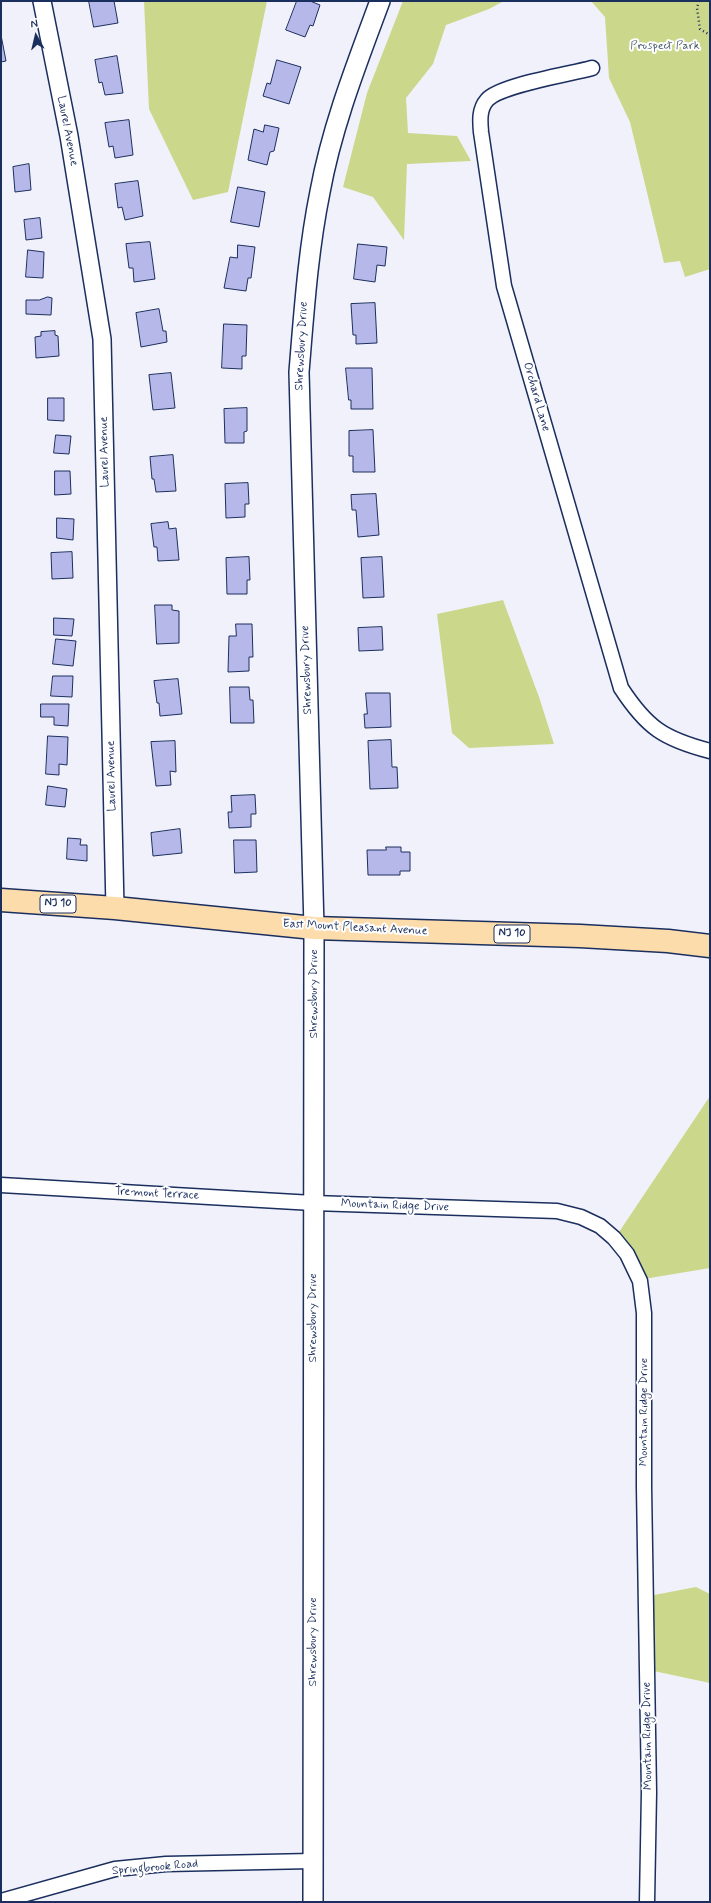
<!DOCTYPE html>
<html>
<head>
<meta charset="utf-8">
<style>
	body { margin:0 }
	#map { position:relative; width:711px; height:1903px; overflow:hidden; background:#f1f1fb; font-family:Mynerve,sans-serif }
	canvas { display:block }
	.frame { position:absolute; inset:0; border:2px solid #1b2f5e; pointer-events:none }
	.north { position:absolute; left:16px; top:16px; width:40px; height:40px; -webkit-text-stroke:3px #fff; paint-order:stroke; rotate:352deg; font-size:11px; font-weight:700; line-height:16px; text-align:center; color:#1b2f5e }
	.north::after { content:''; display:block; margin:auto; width:14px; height:18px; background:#1b2f5e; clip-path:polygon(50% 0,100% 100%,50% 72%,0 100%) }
</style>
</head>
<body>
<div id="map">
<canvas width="711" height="1903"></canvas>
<div class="frame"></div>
<div class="north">N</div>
</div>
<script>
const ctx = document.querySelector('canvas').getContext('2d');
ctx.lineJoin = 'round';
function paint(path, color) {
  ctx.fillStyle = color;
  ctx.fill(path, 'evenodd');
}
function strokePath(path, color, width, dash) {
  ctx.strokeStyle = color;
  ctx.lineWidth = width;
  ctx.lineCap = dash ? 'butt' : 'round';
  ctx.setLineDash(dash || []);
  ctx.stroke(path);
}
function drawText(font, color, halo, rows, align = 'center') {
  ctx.font = font + ' Mynerve,sans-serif';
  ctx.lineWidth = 4;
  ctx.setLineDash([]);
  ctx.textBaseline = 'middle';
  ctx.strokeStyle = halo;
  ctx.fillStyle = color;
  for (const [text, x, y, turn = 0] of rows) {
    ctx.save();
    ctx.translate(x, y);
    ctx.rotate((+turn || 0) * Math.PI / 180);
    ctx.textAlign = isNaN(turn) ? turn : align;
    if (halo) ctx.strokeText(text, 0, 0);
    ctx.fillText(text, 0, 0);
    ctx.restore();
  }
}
paint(new Path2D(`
	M144 1H267L228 192 193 200 149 109Z
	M403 1H504L489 9 446 25 433 64 406 98 408 133 457 136 471 161 407 164 404 240 373 197 343 187 367 93Z
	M591 1H710V269L685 277 680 261 664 263 630 122 609 78 605 17Z
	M503 600 539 697 554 744 469 748 452 733 437 614Z
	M710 1096V1268L644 1279 617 1235Z
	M696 1587 710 1594V1683L649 1670V1596Z`), '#cbd78a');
const building = new Path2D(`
	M89 1H114L118 23 94 27Z
	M297 1H310L320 5 313 26 310 25 305 37 286 30Z
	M1 35 6 61 1 62Z
	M117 56 123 93 105 95 102 82 99 83 95 60Z
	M277 60 301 67 289 104 263 96 267 83 270 84Z
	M129 120 133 155 115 158 113 146 109 147 105 123Z
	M265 125 279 128 274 151 270 152 267 165 248 160 254 129 263 132Z
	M29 164 31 190 15 192 13 167Z
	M138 181 143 216 125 220 122 207 118 208 115 184Z
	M238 187 265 192 259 227 231 222Z
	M40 218 42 238 26 240 24 220Z
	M150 242 155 279 134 282 133 268H129L126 244Z
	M358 244 387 247 385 266 377 265 375 282 354 279Z
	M238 245 255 247 251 278H248L246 291 224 288 230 257 237 258Z
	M28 250 44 252 43 278 26 277Z
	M48 297 52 298 51 315 26 314V300H39Z
	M375 303 377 343 356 344V335H353L351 304Z
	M159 309 163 331H166L167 342 141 347 136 313Z
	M224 324 247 325 246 356H242V369L222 368Z
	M55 331V335L58 336 59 356 36 358 35 337 41 336V332Z
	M346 368H372L373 409H351V400H349Z
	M171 373 175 408 153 410 149 375Z
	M48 398H64V421L48 420Z
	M247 408V431L244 432V443H225L224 409Z
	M373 430 375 472H353V456H349V431Z
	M56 435 71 436 69 454 54 453Z
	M173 455 176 491 156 492 154 479H152L150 457Z
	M55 471H70L71 494 55 495Z
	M248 483 249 504H245V517L226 518 225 484Z
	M376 494 379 535 358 537 356 510H352L351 495Z
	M57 518 74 519 73 540 57 538Z
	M168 522 169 529 176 528 179 560 158 561 157 547H154L151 524Z
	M72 552 73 578 52 579 51 553Z
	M249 557 250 580H247V594H227L226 558Z
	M382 557 384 597 363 598 361 558Z
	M155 605H172V610L179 611V643L157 644Z
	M54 618 74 619 72 636 54 635Z
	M236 624H252L253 657H249V671L228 672 229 636H236Z
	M382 627 383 650 359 651 358 628Z
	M56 639 76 641 73 666 53 664Z
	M53 676H73L72 697 51 696Z
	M178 679 182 714 160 716 159 703H157L154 681Z
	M230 687H249L250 700H253L254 723H231Z
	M366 693H390L391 727 365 728 364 714H367Z
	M41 704H69L68 726 54 725V717H41Z
	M48 736 68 737 67 765 59 764V775L46 774Z
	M391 740 392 767H397L398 788 370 789 368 741Z
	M175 741 176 772 170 771 171 785 156 786 151 742Z
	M48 786 67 789 65 807 46 805Z
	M255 795 256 814H251V827L229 828 228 812H232L231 796Z
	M180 829 182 853 153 856 151 833Z
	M68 838 81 839 80 845H87V861L67 859Z
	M234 840H256L257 872 235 873Z
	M386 847H401V852H410V871H400V875H368L367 850H386Z`);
paint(building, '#b7b8ea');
strokePath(building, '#1b2f5e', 1);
const minor = new Path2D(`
	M592 68C571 74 500 85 487 100 479 109 480 121 481 132L504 286 621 688C647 728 664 739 710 751
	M1 1185 313 1203 557 1211 581 1217 600 1226 614 1238 627 1254 640 1281 644 1313V1487L649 1792 647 1902
	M1 1901 115 1869 166 1864 312 1861`);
const tertiary = new Path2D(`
	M42 1 69 136 102 339 115 908`);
const secondary = new Path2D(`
	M313 1902 314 928 299 372C304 312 308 251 320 192 332 126 357 63 380 1`);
const primary = new Path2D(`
	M1 900 115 908 314 928 580 936 668 941 710 946`);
strokePath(minor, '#1b2f5e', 17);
strokePath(tertiary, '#1b2f5e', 20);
strokePath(secondary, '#1b2f5e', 22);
strokePath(primary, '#1b2f5e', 25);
strokePath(new Path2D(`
	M699 1 697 8 700 29 710 35`), '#1b2f5e', 2.5, [1, 3]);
strokePath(minor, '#fff', 14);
strokePath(tertiary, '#fff', 17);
strokePath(secondary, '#fff', 19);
strokePath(primary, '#fddcac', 22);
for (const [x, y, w] of [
	[58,904,36],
	[512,934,36]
]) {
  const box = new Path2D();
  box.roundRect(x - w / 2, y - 9, w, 18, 3);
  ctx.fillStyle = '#fff';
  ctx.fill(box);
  strokePath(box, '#1b2f5e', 1);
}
drawText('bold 11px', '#1b2f5e', null, [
	["NJ 10",58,904],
	["NJ 10",512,934]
]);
drawText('12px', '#475969', '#fff', [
	["Prospect Park",665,46]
]);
drawText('12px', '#1b2f5e', '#fff', [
	["Laurel Avenue",67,131,79],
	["Shrewsbury Drive",302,346,-87],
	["Orchard Lane",536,397,74],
	["Laurel Avenue",105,452,-91],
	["Shrewsbury Drive",307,670,-92],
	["Laurel Avenue",112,776,-91],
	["East Mount Pleasant Avenue",355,928,3],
	["Shrewsbury Drive",314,994,-90],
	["Tremont Terrace",157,1194,3],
	["Mountain Ridge Drive",395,1206,2],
	["Shrewsbury Drive",313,1318,-90],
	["Mountain Ridge Drive",644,1412,-90],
	["Shrewsbury Drive",313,1642,-90],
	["Mountain Ridge Drive",648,1736,-91],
	["Springbrook Road",155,1868,-5]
]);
</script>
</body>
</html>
